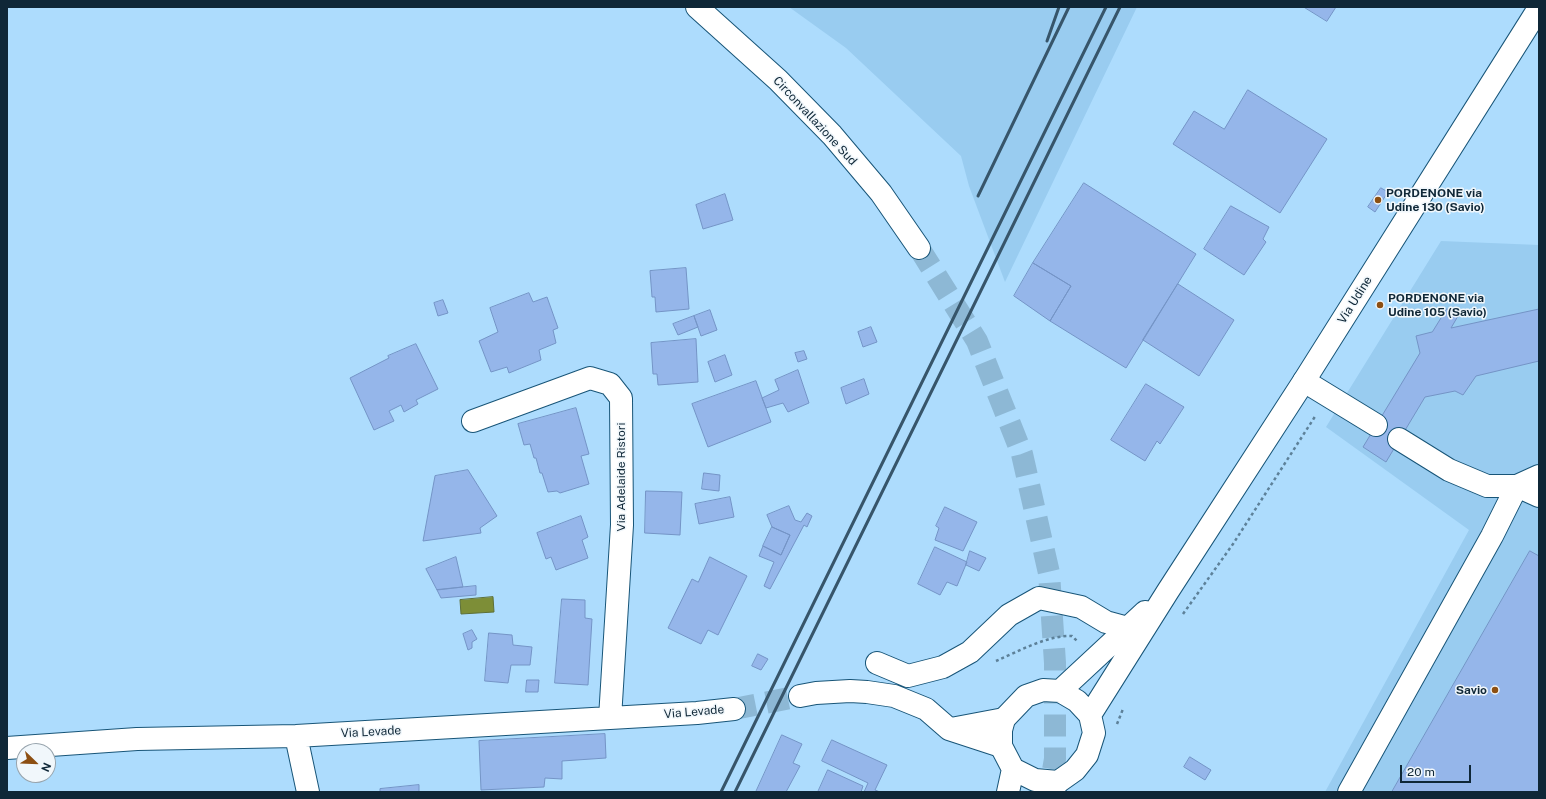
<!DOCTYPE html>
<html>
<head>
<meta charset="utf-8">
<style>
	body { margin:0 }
	#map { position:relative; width:1546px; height:799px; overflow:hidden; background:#addcfd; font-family:"Public Sans",sans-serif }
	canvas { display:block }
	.frame { position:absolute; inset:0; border:8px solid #0f2737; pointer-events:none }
	.north { position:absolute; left:16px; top:743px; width:40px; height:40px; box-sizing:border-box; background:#f1f7fb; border:1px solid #97a4ad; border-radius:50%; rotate:113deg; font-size:11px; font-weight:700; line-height:16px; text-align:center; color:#0f2737 }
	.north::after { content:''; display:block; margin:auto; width:14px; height:18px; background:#8d4f12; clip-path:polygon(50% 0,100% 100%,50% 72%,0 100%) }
	.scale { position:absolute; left:1400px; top:765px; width:71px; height:18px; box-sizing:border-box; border:2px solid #0f2737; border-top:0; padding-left:5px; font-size:12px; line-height:14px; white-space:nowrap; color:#0f2737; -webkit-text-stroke:3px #f1f7fb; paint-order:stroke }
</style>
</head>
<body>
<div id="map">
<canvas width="1546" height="799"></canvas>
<div class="frame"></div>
<div class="north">N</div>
<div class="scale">20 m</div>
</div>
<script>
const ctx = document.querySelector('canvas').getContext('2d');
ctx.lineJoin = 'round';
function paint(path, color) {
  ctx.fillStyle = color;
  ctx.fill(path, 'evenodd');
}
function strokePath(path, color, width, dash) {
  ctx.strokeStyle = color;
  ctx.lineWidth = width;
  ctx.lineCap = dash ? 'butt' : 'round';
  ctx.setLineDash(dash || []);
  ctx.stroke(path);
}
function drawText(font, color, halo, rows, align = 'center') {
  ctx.font = font + ' "Public Sans",sans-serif';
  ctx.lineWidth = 3;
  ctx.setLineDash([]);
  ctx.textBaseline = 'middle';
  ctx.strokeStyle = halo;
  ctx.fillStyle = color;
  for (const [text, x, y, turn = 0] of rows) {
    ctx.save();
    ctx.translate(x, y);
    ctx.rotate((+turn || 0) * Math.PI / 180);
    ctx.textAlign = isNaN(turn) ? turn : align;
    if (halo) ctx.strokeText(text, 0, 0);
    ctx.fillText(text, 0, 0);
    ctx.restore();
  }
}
paint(new Path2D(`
	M789 7H1137L1005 282 969 186 961 156 846 48Z
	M1441 241 1539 245V792H1325L1469 530 1326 427Z`), '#99ccf0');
const water = new Path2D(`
	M493 597 494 612 461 614 460 600Z`);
paint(water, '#7d8e37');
strokePath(water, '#5c6f37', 1);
const building = new Path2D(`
	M1304 7H1336L1327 21Z
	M1248 90 1327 139 1280 213 1173 144 1194 111 1224 129Z
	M1084 183 1196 254 1126 368 1050 321 1071 286 1033 263Z
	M1381 188 1388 192 1375 212 1368 207Z
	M725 194 733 220 703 229 696 205Z
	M1231 206 1269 227 1263 239 1266 242 1244 275 1204 249Z
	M1033 263 1071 286 1050 321 1014 296Z
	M686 268 689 309 656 312 655 297H652L650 271Z
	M1178 284 1234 320 1199 376 1143 340Z
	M529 293 533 302 547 297 558 328 553 330 556 343 539 350 541 360 509 373 507 367 491 372 479 341 498 332 490 308Z
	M443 300 448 313 438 316 434 303Z
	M1447 309 1458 316 1451 328 1539 309V361L1476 376 1463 395 1455 391 1425 397 1386 462 1363 447 1420 353 1416 336 1432 332Z
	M710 310 717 330 701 336 694 316Z
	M694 316 698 327 678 335 673 324Z
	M871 327 877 342 863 347 858 332Z
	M696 339 698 382 658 385 657 374H653L651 343Z
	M416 344 438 389 416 400 418 404 404 412 401 405 389 411 394 421 374 430 350 378 389 358 388 356Z
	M804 351 807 359 798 362 795 353Z
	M725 355 732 375 715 382 708 362Z
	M798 370 809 403 788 412 783 403 766 408 762 398 779 390 775 380Z
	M864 379 869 394 846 404 841 388Z
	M756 381 771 422 708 447 692 404Z
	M1146 384 1184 407 1160 444 1157 441 1145 461 1111 440Z
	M576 408 589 454 581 456 589 484 560 493 557 491 548 492 542 473H540L536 458H534L530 444 524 445 518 424Z
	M468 470 497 516 480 528 481 533 423 541 435 476Z
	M704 473 720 475 719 491 702 489Z
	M646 491 682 492 680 535 645 533Z
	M730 497 734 517 699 524 695 504Z
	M789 506 795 520 801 522 807 513 812 516 807 527 804 525 770 589 764 586 774 562 759 556 763 546 781 555 790 535 772 527 767 515Z
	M945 507 977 522 963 551 935 540 939 528 936 526Z
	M581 516 588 537 582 540 588 558 556 570 551 557 546 559 537 533Z
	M772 527 790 535 781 555 763 546Z
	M935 547 967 562 957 586 947 582 940 595 918 584Z
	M970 551 986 558 979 571 966 565Z
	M1530 551 1539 556V792H1392Z
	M456 557 463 587 437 590 426 569Z
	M710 557 747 576 718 635 708 630 701 644 668 628 692 579 698 582Z
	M476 586V595L441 598 437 590Z
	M562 599 585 600V618L592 619 588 685 555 683Z
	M472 630 477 639 472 642V648L468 650 463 634Z
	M489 633 512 635 513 645 532 647 530 665H511L508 683 485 681Z
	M758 654 768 659 761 670 752 666Z
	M527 680H539L538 692H526Z
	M605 734 606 758 562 761V779L545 778 544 787 481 790 479 741Z
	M782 735 802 744 793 763 800 766 786 792H756Z
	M832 740 887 765 875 790 880 792H864L868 783 822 761Z
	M1190 757 1211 770 1205 780 1184 767Z
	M828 770 863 786 861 792H818Z
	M419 785V792H380V789Z`);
paint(building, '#95b6ea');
strokePath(building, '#7494c6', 1);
strokePath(new Path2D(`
	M734 709 800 696`), '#8db8d5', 22, [22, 11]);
strokePath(new Path2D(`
	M919 248 977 341 1022 454 1049 573 1055 663V759L1049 792`), '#8db8d5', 22, [22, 11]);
const minor = new Path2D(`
	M1304 381 1376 425
	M473 421 590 378 610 384 621 398 622 525 610 718
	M1399 439 1449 470 1487 486H1517L1539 476
	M877 663 908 676 943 667 970 652 1009 615 1039 598 1081 607 1106 622 1128 628
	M800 696 816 693 850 691 867 692 894 696 926 709 949 729 1001 746
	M951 729 1004 719
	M296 736 308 792
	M7 748 137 739 296 736 697 713 734 709
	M1349 792 1492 536 1517 486 1539 496`);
const major = new Path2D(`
	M697 7 778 80 832 135 881 193 919 248
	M1060 691 1145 612
	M1090 715 1168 591 1304 381 1539 8
	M1008 792 1013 769
	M1051 792 1058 782 1075 770 1087 755 1094 733 1090 715 1077 701 1060 691 1043 690 1026 696 1004 719 1001 730V746L1013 769 1035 780 1058 782`);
strokePath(minor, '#185578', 24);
strokePath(major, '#185578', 24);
strokePath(new Path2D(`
	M1183 614 1233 544 1316 415
	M996 661C1019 651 1048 635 1072 636L1078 642
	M1117 724 1123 709`), '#5d8199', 2.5, [3, 3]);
strokePath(minor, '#fff', 22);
strokePath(major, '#fff', 22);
strokePath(new Path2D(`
	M1047 41 1059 7
	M978 196 1069 7
	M721 792 1106 7
	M735 792 1120 7`), '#37556a', 3);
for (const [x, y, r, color] of [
	[1378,200,4,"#8d4f12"],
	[1380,305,4,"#8d4f12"],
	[1495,690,4,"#8d4f12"]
]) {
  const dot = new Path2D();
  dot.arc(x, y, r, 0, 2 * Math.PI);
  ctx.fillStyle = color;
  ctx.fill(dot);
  strokePath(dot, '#f1f7fb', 1.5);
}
drawText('12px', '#0f2737', '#f1f7fb', [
	["Circonvallazione Sud",815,121,47],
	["Via Udine",1355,300,-58],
	["Via Adelaide Ristori",621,477,-90],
	["Via Levade",694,712,-5],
	["Via Levade",371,732,-3]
]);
drawText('bold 12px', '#0f2737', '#f1f7fb', [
	["PORDENONE via",1386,193],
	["Udine 130 (Savio)",1386,207],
	["PORDENONE via",1388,298],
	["Udine 105 (Savio)",1388,312],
	["Savio",1487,690,"right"]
], 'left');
</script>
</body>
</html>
